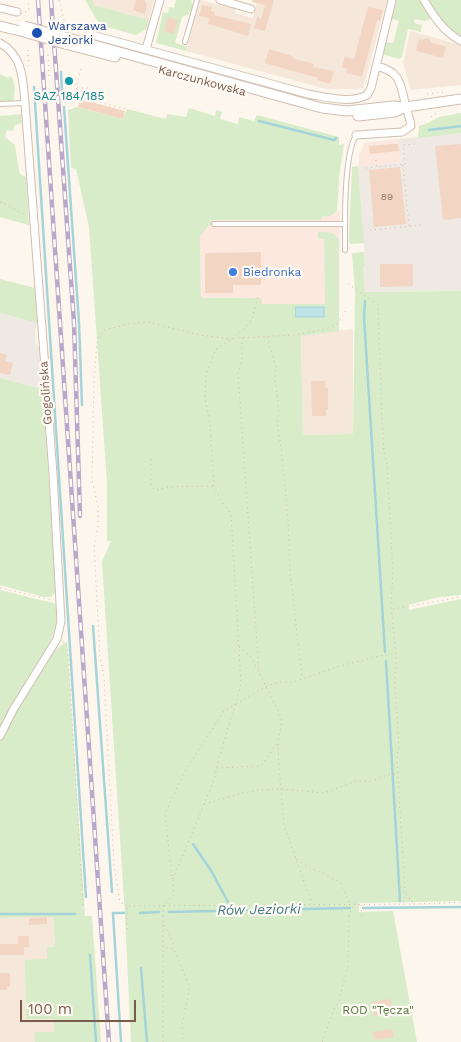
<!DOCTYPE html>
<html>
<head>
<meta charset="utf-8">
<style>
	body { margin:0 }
	#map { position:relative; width:461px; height:1042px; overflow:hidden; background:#fdf6ec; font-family:"Work Sans",sans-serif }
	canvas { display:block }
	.scale { position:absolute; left:20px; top:1000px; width:116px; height:22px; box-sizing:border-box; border:2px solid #7a5c4d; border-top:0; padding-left:6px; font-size:15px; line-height:18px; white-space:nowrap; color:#7a5c4d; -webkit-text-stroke:4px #fffaf3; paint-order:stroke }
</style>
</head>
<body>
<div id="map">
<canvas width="461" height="1042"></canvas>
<div class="scale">100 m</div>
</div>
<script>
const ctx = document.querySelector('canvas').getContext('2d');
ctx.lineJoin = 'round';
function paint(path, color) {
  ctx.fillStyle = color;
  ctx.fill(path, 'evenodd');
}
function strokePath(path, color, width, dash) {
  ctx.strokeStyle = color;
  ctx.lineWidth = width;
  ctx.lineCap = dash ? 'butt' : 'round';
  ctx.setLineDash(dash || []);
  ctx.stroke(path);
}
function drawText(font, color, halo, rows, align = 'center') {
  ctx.font = font + ' "Work Sans",sans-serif';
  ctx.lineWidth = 4.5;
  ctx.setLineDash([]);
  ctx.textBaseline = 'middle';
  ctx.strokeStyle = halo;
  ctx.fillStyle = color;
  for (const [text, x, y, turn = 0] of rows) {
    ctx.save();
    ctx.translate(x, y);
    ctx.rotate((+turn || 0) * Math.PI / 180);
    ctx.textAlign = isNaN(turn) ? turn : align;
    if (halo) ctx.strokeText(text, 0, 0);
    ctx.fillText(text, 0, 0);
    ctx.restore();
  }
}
paint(new Path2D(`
	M93 0H154L149 20 94 5Z
	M200 0 236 9 235 13 253 18 257 2 252 0H387L363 88 358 89H326L186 51Z
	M410 31 461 45V85L411 90 403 63Z
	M353 329V434L303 435 301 335Z
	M53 917 55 947 47 959 25 961 54 1018V1032H35V1042H0V918Z`), '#f5e8da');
paint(new Path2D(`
	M398 139 401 163 359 166V153L363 149V143Z
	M337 211H340L339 309 201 306 200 237 213 220H321V217L331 216Z`), '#fde8e0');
paint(new Path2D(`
	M461 133V291L365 292 363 268 365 264 364 248 358 166 401 163 398 139Z
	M0 313 37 323 35 334 36 344 39 346 42 389 0 378Z`), '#efe9e4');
paint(new Path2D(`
	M85 0H93L94 5 149 20 147 29 136 35 100 25Z
	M176 0H191L193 5 189 14 182 17 175 43 187 46 186 51 156 43 163 12 168 13 169 7 174 8Z
	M397 0H420L431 17 429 20 425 21 415 19 414 23 422 25 421 32 408 29 402 57 399 59 382 54 385 42 393 43 399 21 391 19Z
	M428 0H461V37L446 25Z
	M0 74 8 78 10 76C17 82 14 90 14 99L12 101 0 102Z
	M77 107 123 119 127 109 166 119 167 114 186 117 189 108 215 116 216 110 222 112 220 119 238 124 239 117 254 121 257 115 339 137V145L344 144 339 178 337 211 331 216 322 217 321 220H213L200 237 201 298H261L262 304H325L324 239H318V232C327 232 333 231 339 239V331L301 336 303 435 353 434 355 292 352 253 364 252 365 265 363 268 365 292 461 291V595L439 597 408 605 409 610 461 599V901L359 903V912L393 911 417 1042H131L125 916 102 562 111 541H107V483L89 227 76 169 71 168 68 110Z
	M461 113V133L418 138 419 126 428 123 439 117Z
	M21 114 22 123 15 125 13 131 7 130 5 137 15 145 19 172 21 175 26 177 29 225 0 217V116Z
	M358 166 364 243 351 244 349 242V234L352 167Z
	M0 279 35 288 37 323 0 313Z
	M0 378 42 389 55 559V593L51 597H44L0 585Z
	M0 590 53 603 57 605C57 620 56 630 49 644L10 707 0 729Z
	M67 641 85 916H92L101 1042H35L34 1032H54V1019H26L25 960 47 959V947H55L53 917 0 918V741L20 703 49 655Z`), '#d8ecc9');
const water = new Path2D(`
	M296 307H324V317H296Z`);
paint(water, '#bfe3e8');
strokePath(water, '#a5d3da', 1);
strokePath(new Path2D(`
	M61 72 62 92
	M34 87 86 897
	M64 107 79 323 82 405
	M259 121 334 140 336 138
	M429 130 461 126
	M365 301 364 317 385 652
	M93 626 112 892
	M386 661 400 901
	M193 844 212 872 228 902
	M363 908 461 907
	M169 912 350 908
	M140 913 159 912
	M0 914H75
	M90 955 96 1042
	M141 968 147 1042
	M121 1042 113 913H124`), '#a5d3da', 2.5);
paint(new Path2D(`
	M136 0H145V3H147L145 14 133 10Z
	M252 0H274L265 31 254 28 257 17 261 19 265 5 252 2Z
	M202 5 212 7 211 11 215 12 214 15 251 24 248 36 208 24 209 18 199 16Z
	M368 7 383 10 380 21 377 20 362 77 346 73 347 69 342 67 345 57 354 59Z
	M168 17 178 20 174 34 164 31Z
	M424 38 430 39V42L446 47 443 58 416 51 419 39 423 40Z
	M269 49 292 56 295 59 314 64 313 67 334 71 330 84 317 80 318 78 265 63Z
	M80 99 125 111 123 119 78 107Z
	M391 144H398L399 151 370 154 369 146Z
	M461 144V218L443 220 435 146Z
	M400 167 406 224 374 227 369 170Z
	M261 252V285H233V293H205V253Z
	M380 264H413V286L380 287Z
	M0 353 7 355 5 361 13 363 10 375 0 373Z
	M311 381H325L326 388H328V409H326V416H312Z
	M47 917V924L29 925V918Z
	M18 936H29V947H24V955H0V944H18Z
	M0 973H10V987H7V990H0Z
	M390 999 392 1013 374 1016 371 1002Z
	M392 1029 394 1037 375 1040 373 1032Z`), '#f3d5c3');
const service = new Path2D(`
	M185 42 197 0
	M0 104 25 103
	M214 224H345C345 203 346 152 356 135
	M345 224V250`);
const minor = new Path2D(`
	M220 0 251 9
	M424 0C434 17 444 32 461 41
	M0 8 17 12
	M89 34 308 94C326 97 350 104 367 95L371 88 392 0
	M0 43C23 55 23 81 25 103L53 474 61 621 57 639 13 710 0 736
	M146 49 160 0
	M356 135 402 132 411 126C410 119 408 114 406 107 400 84 402 72 376 66`);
const tertiary = new Path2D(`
	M0 26 24 32
	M65 37 322 108 347 111 393 106 406 107 461 99
	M65 44 115 57
	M358 116 395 112 404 108`);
strokePath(service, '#d1beb0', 6);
strokePath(minor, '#d1beb0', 9);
strokePath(tertiary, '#d1beb0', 11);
strokePath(new Path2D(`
	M59 0 65 24
	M25 12 29 10 28 0
	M63 25 81 32
	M28 50 29 69
	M48 55 49 76
	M54 62H58
	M81 69 76 87 80 97 125 109
	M77 88H88
	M427 94 445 92
	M431 117 438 112
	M376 160 377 167 405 164 403 145 415 144
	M403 165 409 226
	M366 168 376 167
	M0 202C8 204 18 212 26 215
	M370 230 424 225
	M348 284 372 300 378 305 382 419 384 452 387 464 393 573 391 604 396 657 395 683 399 747 397 755 398 780 405 891 404 902 402 904
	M267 337 276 367 275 377 279 411 277 422 281 447 288 519 290 572 302 677
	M242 338V359L238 373 259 672
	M151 459V487L157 490 167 487 213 486
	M0 588 52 600
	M393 609 461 597
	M63 642 66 643 68 649 83 908
	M239 647 252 658 279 713 282 721 278 741 279 768 284 825 312 904
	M217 768 261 766 278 742
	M204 804 243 793 259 790 280 789 324 793 356 781H372L390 774H397
	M297 859 303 864 340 882 350 904
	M172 876 165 814 185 771 224 711 267 686 280 682H293L340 666 379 656 395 654
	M173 879 214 780 219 758 241 685 231 514 220 499 214 486 210 423 205 397 206 374 216 349 232 339 239 338 294 335 326 329 338 323 347 309
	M173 880 174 894 163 906V947L174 949 189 986 188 997 182 1023 183 1042
	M406 894 413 903
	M361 905 362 916
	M127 906 120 902 114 866 104 676 100 658 94 545 98 527V506L92 480 94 379 97 343 100 335 104 330 129 324 147 322 200 335 232 339 248 325 252 319 258 296
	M164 925 171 937 174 948
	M127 929V906L419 904 461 902
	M163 1042V948
	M322 1042 335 1006 339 1001 348 964 349 915 354 905`), '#d9b8a5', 1, [1, 4]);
strokePath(service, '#fff', 4);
strokePath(minor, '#fff', 7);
strokePath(tertiary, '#fff', 9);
const rail = new Path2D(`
	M38 0 109 1042
	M51 0 74 323 80 516`);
strokePath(rail, '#b9a8c9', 4.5);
strokePath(rail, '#fffaf3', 2.5, [8]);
const tertiaryBridge = new Path2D(`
	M24 26 65 37
	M24 32 65 44`);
strokePath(tertiaryBridge, '#d1beb0', 11, []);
strokePath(tertiaryBridge, '#fff', 9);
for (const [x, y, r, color] of [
	[37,33,6,"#1a4fb4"],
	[69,81,5,"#0f9aa8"],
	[233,272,5,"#3f7fe0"]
]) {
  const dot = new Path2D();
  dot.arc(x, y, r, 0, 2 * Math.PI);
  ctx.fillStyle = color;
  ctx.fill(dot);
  strokePath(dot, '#fffaf3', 2);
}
drawText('10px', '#987a6a', null, [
	["89",387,197]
]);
drawText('12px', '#164399', '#fffaf3', [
	["Warszawa",48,26],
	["Jeziorki",48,40]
], 'left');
drawText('12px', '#7a5c4d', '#fffaf3', [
	["Karczunkowska",202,81,15],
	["Gogolińska",46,393,-94]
]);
drawText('12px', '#0d838f', '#fffaf3', [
	["SAZ 184/185",69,96]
]);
drawText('12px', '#366cbe', '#fffaf3', [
	["Biedronka",243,272]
], 'left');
drawText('12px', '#537a41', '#fffaf3', [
	["ROD \"Tęcza\"",378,1010]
]);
drawText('italic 14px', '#437c86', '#fffaf3', [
	["Rów Jeziorki",259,910,-1]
]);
</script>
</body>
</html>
